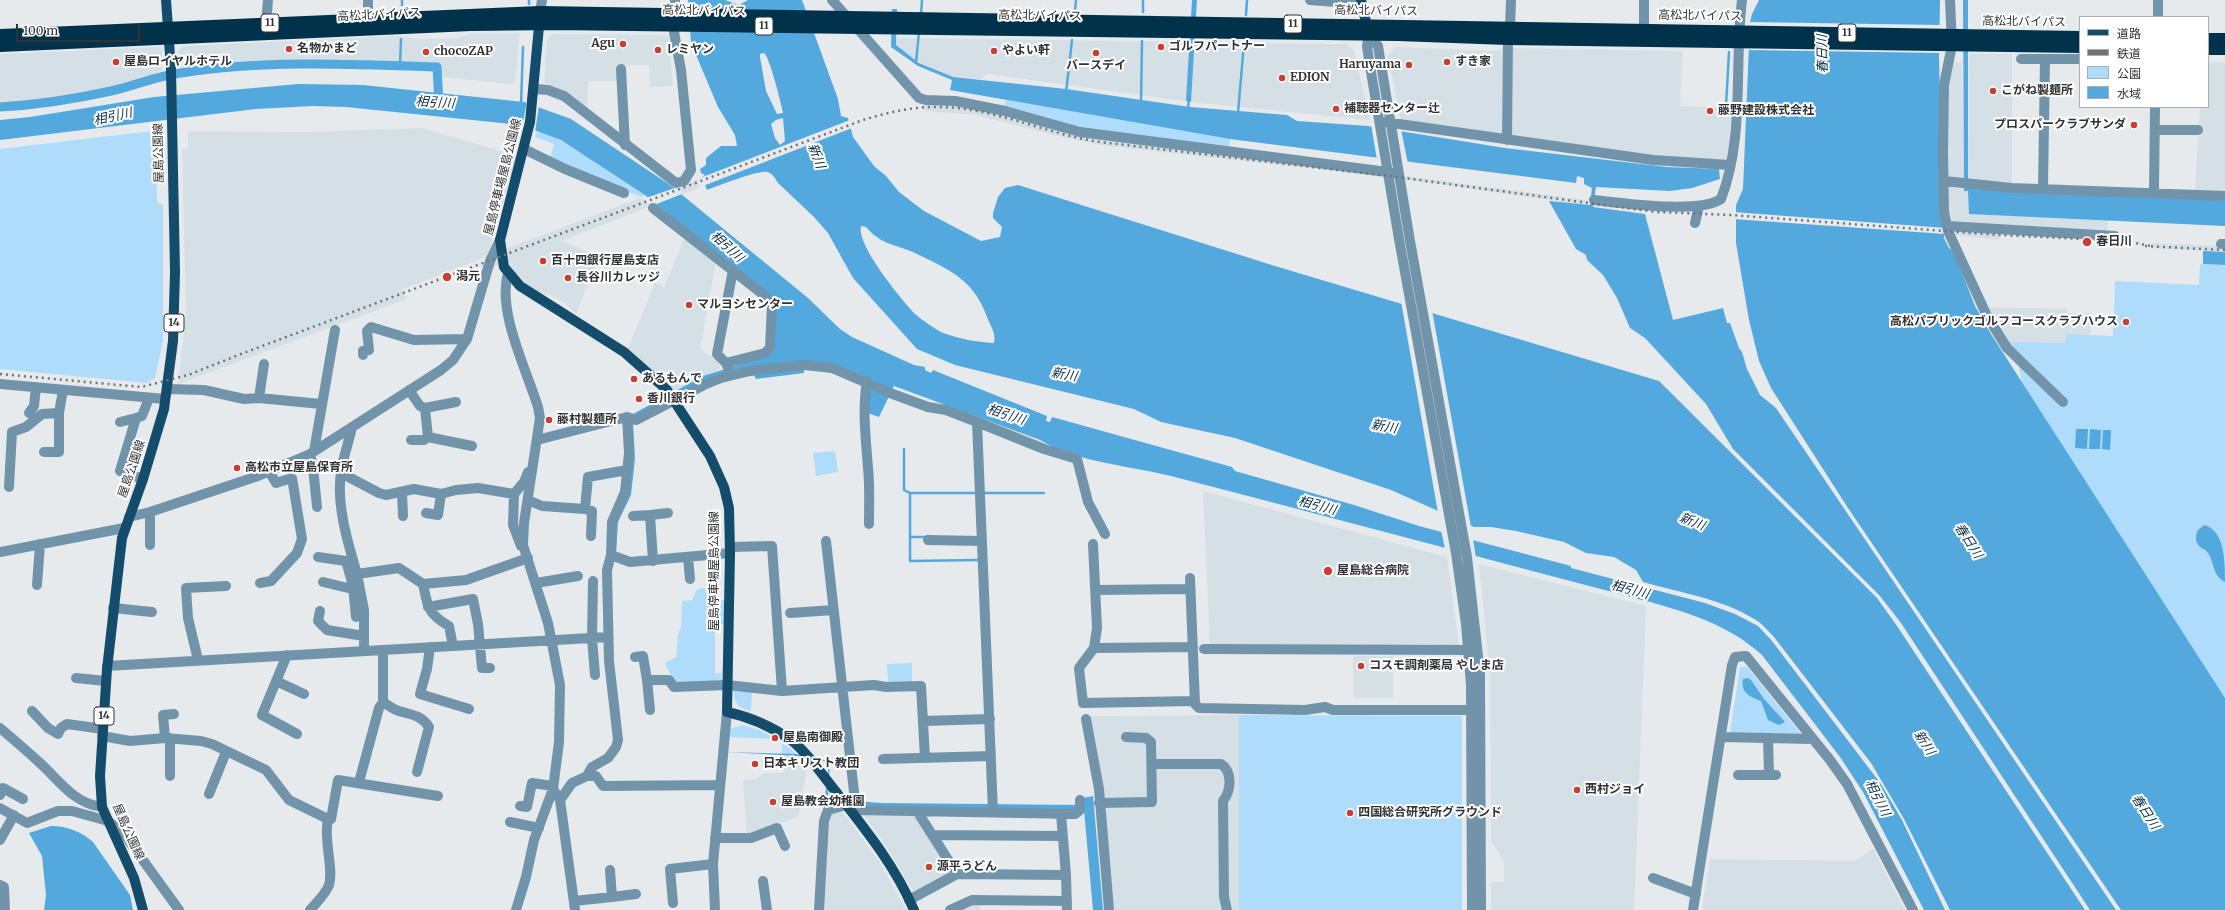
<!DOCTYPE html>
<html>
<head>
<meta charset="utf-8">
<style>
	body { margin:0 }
	#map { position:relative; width:2225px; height:910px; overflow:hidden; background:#e6eaec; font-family:Merriweather,"Noto Sans JP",serif }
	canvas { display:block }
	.legend { position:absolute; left:2079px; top:16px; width:130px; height:92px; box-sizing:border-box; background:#fff; border:1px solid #adadad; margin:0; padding:5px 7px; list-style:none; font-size:12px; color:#313233 }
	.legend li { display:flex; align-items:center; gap:8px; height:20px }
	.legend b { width:20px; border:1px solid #adadad }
	.scale { position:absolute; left:16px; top:24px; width:124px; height:18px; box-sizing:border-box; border:2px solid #313233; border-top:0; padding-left:5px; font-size:12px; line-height:14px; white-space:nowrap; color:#313233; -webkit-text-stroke:3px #fff; paint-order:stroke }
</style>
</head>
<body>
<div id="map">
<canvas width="2225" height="910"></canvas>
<ul class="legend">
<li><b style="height:5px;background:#144c6b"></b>道路</li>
<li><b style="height:5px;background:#717374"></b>鉄道</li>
<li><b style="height:11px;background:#afdcfb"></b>公園</li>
<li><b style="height:11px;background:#53a9dd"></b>水域</li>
</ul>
<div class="scale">100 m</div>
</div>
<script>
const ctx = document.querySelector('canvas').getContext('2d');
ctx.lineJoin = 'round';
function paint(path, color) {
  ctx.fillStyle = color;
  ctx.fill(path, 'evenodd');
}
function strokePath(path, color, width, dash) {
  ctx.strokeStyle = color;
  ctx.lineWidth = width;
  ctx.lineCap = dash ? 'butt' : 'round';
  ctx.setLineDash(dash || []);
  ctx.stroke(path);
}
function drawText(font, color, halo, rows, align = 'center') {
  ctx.font = font + ' Merriweather,"Noto Sans JP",serif';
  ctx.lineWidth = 4;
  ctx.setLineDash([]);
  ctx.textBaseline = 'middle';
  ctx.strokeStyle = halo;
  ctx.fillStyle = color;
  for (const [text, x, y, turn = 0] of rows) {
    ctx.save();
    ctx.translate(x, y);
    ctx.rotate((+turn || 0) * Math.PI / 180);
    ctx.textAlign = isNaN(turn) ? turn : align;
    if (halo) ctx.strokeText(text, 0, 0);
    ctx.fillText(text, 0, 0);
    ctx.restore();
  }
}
paint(new Path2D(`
	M475 33H520L515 82 511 84 440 77 441 65 363 61H264L178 69 177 51 184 46 397 36 419 39 456 38Z
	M552 34 669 35 673 86 650 87 649 65H619V81H588L587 110 564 90 544 83 547 39Z
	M897 38 1346 44 1354 50 1370 120 1191 102 988 74 983 76 982 79 953 77 940 73 911 57 896 45Z
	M159 47 162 49V71L111 87 40 101 0 104V54Z
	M1396 47 1493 51 1507 48 1505 138 1401 122 1388 55Z
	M1510 48 1683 51 1680 106 1732 108 1727 159 1720 161 1654 157 1509 138Z
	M1969 54H2012V184L1968 180Z
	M1952 62H1962L1964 180 1946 178 1947 87Z
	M2208 62H2225V193L2195 192 2200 107H2208Z
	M922 104H942L1383 173 1586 200 1585 205 1389 177 1100 145 1053 135 976 115 925 111Z
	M422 128 517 156 487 256 640 198 651 206 561 241 599 256 576 314 566 304 550 295 535 292 525 285 513 271 509 261 484 270 486 257 401 290 407 299 178 384 186 313 182 149H188V131L306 132Z
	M697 179 700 188 682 194 679 186Z
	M1946 184 1964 186 1968 191 2069 218 2108 220 2107 235 1949 225Z
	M1946 228 1999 232V240L1945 234Z
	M685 237 716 261 700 350 716 359 721 368 674 391 627 350 655 283 664 287Z
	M2151 243 2225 246V252L2151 248Z
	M1986 307 2067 309V313H2091V335L2066 334V343L2006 342Z
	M1203 491 1447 557 1459 647 1210 646Z
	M1479 564 1646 606 1634 910H1491V882H1504V861L1491 841 1490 672Z
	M1353 656H1393V698H1353Z
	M1239 715V910H1113L1090 716Z
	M785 756H798L807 767 799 816 747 837 743 780 755 779 764 773H784Z
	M841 810 879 861 906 910H822L829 814Z
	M863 814 918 815 952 868 950 873 919 891H913L882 840Z
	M1873 849 1905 910H1702L1710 859 1854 861Z
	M978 903 981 910H955Z`), '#d5dfe6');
paint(new Path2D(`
	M1006 100 1230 139 1229 148 1080 128 1004 107Z
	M537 130C576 145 610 171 645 195L641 197 550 159 554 144 535 137Z
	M152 131 156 151 157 200 159 204H163V341L155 378 147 383 0 369V149Z
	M2200 264 2225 265V698L2022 383 2018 363 2006 342 2066 343V334L2113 336 2115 281 2199 285Z
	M835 451 838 472 816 476 813 453Z
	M705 588 707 600H724V624L715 625V673H722L721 683 676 685 665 663 676 657 678 635 681 627 682 601 692 600 697 589Z
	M912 663V682H888L887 664Z
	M1740 667H1747L1801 734 1730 733Z
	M734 689 752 691 751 711C738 708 733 703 734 689Z
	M1239 715 1462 716V910H1239Z
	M743 725 761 731 777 739 728 737 729 729Z
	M782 742 796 754H782Z`), '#afdcfb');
paint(new Path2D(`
	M688 0H725L739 5 748 0H802L838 99 841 116 848 118 853 137 874 166 886 176 899 192 924 211 981 241 1000 237 1002 227 993 218V213L998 197 1005 188 1018 185 1275 266 1659 381 1877 598 1897 626 2085 910H1950L1904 819 1871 763 1774 637C1769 632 1764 626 1759 622 1725 599 1681 593 1643 582L1636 570 1614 557 1586 553 1564 542 1516 531 1491 527H1474L1391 490 1235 438 1161 422 1134 409 955 365 917 349 853 278 828 233 814 217 778 183C775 178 772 173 767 172 758 170 718 186 707 190L702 177 705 175 701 173 700 169 706 165V158L721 146H737L735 135 718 107 691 43ZM764 53C770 58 781 103 783 113L777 114 766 91 760 57V54ZM783 118 785 141 780 145 775 138 771 124 776 120ZM861 226 866 227C882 246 897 244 917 254 950 270 974 280 987 317 991 327 996 333 994 343 976 342 960 339 943 333 935 329 922 320 915 314 902 300 856 245 861 226Z
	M1192 0H1197L1191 102 1186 101Z
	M1759 0H1940L1939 58 1944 238 1949 248 1954 252 1975 306 1991 334 2225 698V910H2121L1848 508 1771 388 1759 361 1749 320 1736 243V205L1743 189 1750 22 1752 14Z
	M1963 0H1968V180L1973 189 2225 200V226L1969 214 1968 191H1964Z
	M892 9H897L896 45 919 63 953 77 1066 89 1190 107 1287 115 1297 121 1368 126 1505 148 1667 167 1719 169 1720 179 1692 188 1670 191 1596 187 1593 207 1645 214 1673 320 1723 308 1727 323H1730L1739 348 1742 352 1747 369 1760 395 1776 408 2116 910H2090L1901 623 1880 596 1733 449 1706 404 1645 338 1630 328 1617 298 1603 275 1587 260 1586 255 1576 249 1549 201 1590 205 1592 188 1584 184V178L1577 176 1576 183 1230 139 950 90 952 80 918 66 891 47Z
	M298 84 363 85 524 102 571 119 670 185 808 298 840 329 852 337 914 365 925 367V370L931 373 933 370 1047 416 1046 421 1050 422 1052 417 1232 467 1235 471 1354 505 1419 526 1571 566V568L1705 603 1735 614 1758 626 1772 641 1881 784 1902 820 1945 910H1924L1863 792 1840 757 1762 655C1724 620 1672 608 1624 595 1589 586 1555 577 1521 568 1404 537 1288 506 1171 476 1131 466 1075 462 1040 440L894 386 879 417 868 413 867 390 853 372 804 370V373L756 379 750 368 636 418 631 415 703 376 766 356 768 296 645 195 561 140 521 125 346 107 313 106 256 109 0 140V120L30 117 154 97Z
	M2203 251 2225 252V265L2203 264Z
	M629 421H633L635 459 631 495 618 522 616 553H613Z
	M2076 429H2088L2087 449 2075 448Z
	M2090 429 2101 430 2100 449H2089Z
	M2103 430H2111L2110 450 2102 449Z
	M2204 525C2225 530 2225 562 2225 582 2212 575 2215 564 2208 553 2205 548 2200 549 2197 543 2195 538 2196 534 2198 530Z
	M1748 678 1751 680 1764 699 1785 722 1779 725 1768 720 1761 701C1751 697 1740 693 1743 679Z
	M726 752 796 754 830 761 828 799 882 803 1078 805 1083 798 1093 796 1103 910H1093L1084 810 824 805 829 762 798 756Z
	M51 826C67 826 82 832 93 842L130 895 133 910H44L46 895 42 856 29 833Z`), '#53a9dd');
paint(new Path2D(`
	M1748 22 1941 25V53L1748 50Z
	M527 101 539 106 535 132 522 127Z
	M850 120 852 128 703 186 700 178Z
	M1371 124 1401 129 1408 164 1377 160Z
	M675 188 682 194 654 205 646 198Z
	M1733 212 1945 228V234L1733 219Z
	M1401 301 1432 310 1471 527 1438 513Z
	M1441 530 1473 539 1476 558 1445 549Z`), '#e6eaec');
strokePath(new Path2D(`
	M402 0V5
	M529 4V0
	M1075 11 1076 0
	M1143 12V0
	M921 15 922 0
	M1246 15 1247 0
	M916 63 919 32
	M400 66 401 39
	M1066 93 1072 40
	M1141 101 1142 41
	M521 105 523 47
	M1726 106 1729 52
	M1188 109 1189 98
	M1238 113 1244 43
	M904 449V490L910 493H977
	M910 493V561L979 560
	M982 493H1044
	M910 537H926`), '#53a9dd', 2.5);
strokePath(new Path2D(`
	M0 107C37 105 75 99 111 91 134 86 156 76 181 73 265 60 352 64 437 67L439 103`), '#53a9dd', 9);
strokePath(new Path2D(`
	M832 0 919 98 926 100 955 101 1005 111 1080 132 1395 173
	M1310 0 1362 4
	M1950 0 1952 45 1944 85 1943 152 1944 212 1948 231 1987 316 2007 348 2063 402
	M267 12 268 0
	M540 12 542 0
	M2158 17V0
	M368 19V0
	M1510 28 1511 0
	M1644 28V0
	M1369 35 1378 46 1410 241 1467 557 1480 674 1481 910
	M1369 35 1367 46 1369 60 1399 239 1456 553 1466 624 1471 685 1472 910
	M2021 59H2080
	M621 69 625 145
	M535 89 548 90 564 96 676 183 684 181 691 170 681 70 674 32 675 0
	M1385 122 1653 160 1730 165
	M2155 130H2198
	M1507 140 1508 39
	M524 149 565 169 624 193
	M1944 181 2012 188 2225 196
	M2043 189 2045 59
	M2154 192 2155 107
	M1594 200C1622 203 1699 214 1721 199 1745 137 1734 65 1742 0
	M653 208 769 299 772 304 770 348 765 353 726 363
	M1695 223 1699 206
	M1947 226 2115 236
	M2221 244H2225
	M508 273C497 312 526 368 538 407L540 418 524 523 523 545 548 623 560 685 559 742 553 789 560 800 575 910
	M363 355V351L369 350 367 331 371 327 414 340 467 339
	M728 368 726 363 717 354 733 270
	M867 381C862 410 866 440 868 468 870 486 869 505 869 524
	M0 384 165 399
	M167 389 204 390 244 399 259 398 321 404
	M409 390 420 406 425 408 428 437 472 446
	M259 398 264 364
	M425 408 456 402
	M29 413 34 406 36 387
	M627 417 636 420 704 385 721 378 750 371 805 365 832 368 890 393 928 407 946 410 977 422 993 812
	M120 422 136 418
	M977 422 1044 449 1077 459 1088 502 1105 534
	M352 427C349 442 343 457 341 472 336 505 348 543 357 574L399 568 423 584C428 607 427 613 449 626L453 646
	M411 440H424L428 437
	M537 440 627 417 629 453 625 492 612 522 611 555 607 570 609 661 618 740 616 747 608 758 592 767 587 776 572 783 560 800
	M314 451 335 330
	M44 452H59V413L63 390
	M310 454 313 467 317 507
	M341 473 379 493 386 495 414 489 441 494 456 490 478 488 514 494
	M143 479 120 471 136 418 142 416 149 398
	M9 487 12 432 26 427 42 414 59 413
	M402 492 403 516
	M528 500 542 506 585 509 588 477 627 470
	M585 509 592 511 591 536
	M426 513 438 515 441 494
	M650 515 668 513
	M633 516 650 515 653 561
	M129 517 150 512 258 476 310 454 441 370 453 360 467 339 490 261 500 240
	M928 540 981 541
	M826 541 856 810
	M1093 544 1097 628 1094 648 1079 668 1083 703 1195 701
	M150 545V512
	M521 546 513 525 514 494 524 482 528 472
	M730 547 772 546 782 691
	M0 552 124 528
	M611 555 630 562 730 553
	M318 557 346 561 353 586H359
	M688 557 690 579
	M357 574 364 610V651
	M1190 578 1195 704 1199 708 1305 710 1325 707 1333 710H1477
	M593 581 592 638 595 675
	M323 582 348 588 353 586 356 617
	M260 583 271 581 297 553 302 539 292 478 276 483 269 471
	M536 583 578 576
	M423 584 466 580 528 558
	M37 585 40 544
	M1095 590 1190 589
	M428 607 473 599 478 624 482 668H490
	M113 608 152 612
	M320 611 318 621 327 630 364 636
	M790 613 833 610
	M430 647 427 669 420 694 469 709
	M1094 648 1193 647
	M1204 649 1469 650
	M383 650V702C388 705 394 710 399 711 412 715 421 715 429 727L417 772
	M287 655 262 715 297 734
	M635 657 643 656 647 680H669L674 687 727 685 782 691 874 685 886 687 921 686 925 758
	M198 660 188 618 186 588 226 586
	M107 666 608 637
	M76 678 106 681
	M647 680 650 710
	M276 681 304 694
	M32 711 48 728 58 734 61 728 67 724 103 729
	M1086 719 1099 789 1109 910
	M923 721 990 719
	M0 728C13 739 27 751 40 763 60 781 73 803 102 807
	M102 736 130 741 165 738 201 741 212 744 266 770 289 800 328 819C323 839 334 869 329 885 325 895 317 902 310 910
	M1721 737 1813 739
	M165 738 163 715 174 714
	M1768 738 1769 775
	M883 759 991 756
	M1152 764H1221C1233 772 1231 791 1223 801L1224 897 1227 910
	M1738 775H1776
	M170 776V738
	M587 776H596L603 786 719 785
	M359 782 379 708 383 702
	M209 794 226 752
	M0 795 3 788 23 799
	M1099 803 1152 802 1151 742 1146 738 1126 737
	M520 806 527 807 532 783 553 786
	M0 808 27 823 58 811H72L108 821 124 834 179 910
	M917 811 957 874
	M852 812 856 810 1075 814 1080 810V800
	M328 819H331L338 780 438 796
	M510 822 539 828
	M933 835 1062 836
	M715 838H751L777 828 785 846
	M0 840 14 815
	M1066 875 1067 910
	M1653 878 1696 894
	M763 881 767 910
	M0 885 4 887 5 910
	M612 897 636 894
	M909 900 957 874 1066 875 1061 814
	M574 901 612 897 610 870
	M673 903 670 869 713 864
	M516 910 526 877 534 840 553 789
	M715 910 713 864 727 712
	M819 910 824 821 828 810 846 805
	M950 910 972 900 1067 901
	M1693 910 1732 665 1735 657 1746 656 1830 760 1847 784 1913 910`), '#7294ab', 10);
strokePath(new Path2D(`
	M1361 0 1368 31
	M540 16 530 122 500 240 504 267 520 286 624 352 667 390 710 456 724 487 729 508 730 553 727 712C750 717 771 726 791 740 809 754 822 775 837 793 866 830 895 866 914 910
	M143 910 134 878 102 807 100 776 107 669 122 538 143 479 164 409 173 341 175 272 171 69 166 0`), '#144c6b', 10);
strokePath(new Path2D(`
	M0 35 540 12 2080 37
	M2208 39H2225
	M0 46 471 25 555 24 1398 35 1508 39 2080 47
	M2208 49H2225`), '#00324c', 12);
strokePath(new Path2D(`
	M2145 246 2225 250
	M0 374 141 387 188 375 241 354 863 120C889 112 915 106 943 107 997 109 1047 134 1100 142L1389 176 1656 212 1731 215 1999 235 2126 241 2151 246`), '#717374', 2.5, [2, 4]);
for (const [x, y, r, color] of [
	[623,44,4,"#ca3d33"],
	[1161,47,4,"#ca3d33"],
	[289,49,4,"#ca3d33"],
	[658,50,4,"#ca3d33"],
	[994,51,4,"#ca3d33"],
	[426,52,4,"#ca3d33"],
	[1096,53,4,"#ca3d33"],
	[116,62,4,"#ca3d33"],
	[1447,62,4,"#ca3d33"],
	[1409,65,4,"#ca3d33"],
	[1282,78,4,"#ca3d33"],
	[1993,91,4,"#ca3d33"],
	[1336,109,4,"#ca3d33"],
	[1710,111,4,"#ca3d33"],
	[2134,125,4,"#ca3d33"],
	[2087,242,5,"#ca3d33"],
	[543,261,4,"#ca3d33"],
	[447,277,5,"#ca3d33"],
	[568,278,4,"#ca3d33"],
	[689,305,4,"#ca3d33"],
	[2126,322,4,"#ca3d33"],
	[634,379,4,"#ca3d33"],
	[639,399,4,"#ca3d33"],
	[549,420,4,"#ca3d33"],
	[237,468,4,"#ca3d33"],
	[1328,571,5,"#ca3d33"],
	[1361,666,4,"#ca3d33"],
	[775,738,4,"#ca3d33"],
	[755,764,4,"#ca3d33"],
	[1577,790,4,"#ca3d33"],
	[773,802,4,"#ca3d33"],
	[1350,813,4,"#ca3d33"],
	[929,867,4,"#ca3d33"]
]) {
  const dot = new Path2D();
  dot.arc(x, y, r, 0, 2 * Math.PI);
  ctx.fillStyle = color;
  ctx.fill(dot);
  strokePath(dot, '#fff', 1.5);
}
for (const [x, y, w] of [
	[270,23,18],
	[1293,24,18],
	[764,26,18],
	[1847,33,18],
	[174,323,20],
	[104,716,20]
]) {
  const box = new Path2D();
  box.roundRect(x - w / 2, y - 9, w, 18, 3);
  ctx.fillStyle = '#fff';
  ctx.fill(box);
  strokePath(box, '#313233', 1);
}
drawText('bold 11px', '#313233', null, [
	["11",270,23],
	["11",1293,24],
	["11",764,26],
	["11",1847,33],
	["14",174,323],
	["14",104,716]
]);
drawText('12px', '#313233', '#fff', [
	["高松北バイパス",704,11,1],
	["高松北バイパス",1376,11,1],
	["高松北バイパス",379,15,-3],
	["高松北バイパス",1040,16,1],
	["高松北バイパス",1700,16,1],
	["高松北バイパス",2024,22,1],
	["屋島公園線",159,153,-91],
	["屋島停車場屋島公園線",503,177,-76],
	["屋島公園線",132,469,-71],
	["屋島停車場屋島公園線",715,571,-90],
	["屋島公園線",128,832,66]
]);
drawText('bold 12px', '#313233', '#fff', [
	["Agu",615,44,"right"],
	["ゴルフパートナー",1169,47],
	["名物かまど",297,49],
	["レミヤン",666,50],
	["やよい軒",1002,51],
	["chocoZAP",434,52],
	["屋島ロイヤルホテル",124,62],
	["すき家",1455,62],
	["Haruyama",1401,65,"right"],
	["バースデイ",1096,66,"center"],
	["EDION",1290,78],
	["こがね製麺所",2001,91],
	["補聴器センター辻",1344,109],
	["藤野建設株式会社",1718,111],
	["プロスパークラブサンダ",2126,125,"right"],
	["春日川",2096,242],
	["百十四銀行屋島支店",551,261],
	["潟元",456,277],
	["長谷川カレッジ",576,278],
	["マルヨシセンター",697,305],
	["高松パブリックゴルフコースクラブハウス",2118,322,"right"],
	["あるもんで",642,379],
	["香川銀行",647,399],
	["藤村製麺所",557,420],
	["高松市立屋島保育所",245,468],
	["屋島総合病院",1337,571],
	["コスモ調剤薬局 やしま店",1369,666],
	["屋島南御殿",783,738],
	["日本キリスト教団",763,764],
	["西村ジョイ",1585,790],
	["屋島教会幼稚園",781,802],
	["四国総合研究所グラウンド",1358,813],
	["源平うどん",937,867]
], 'left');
drawText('italic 13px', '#082e44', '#fff', [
	["春日川",1823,54,-91],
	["相引川",435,103,4],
	["相引川",113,117,-12],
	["新川",816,156,69],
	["相引川",727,247,42],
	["新川",1064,375,9],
	["相引川",1006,415,18],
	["新川",1384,427,9],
	["相引川",1317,506,15],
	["新川",1692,522,21],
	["春日川",1968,541,57],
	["相引川",1630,590,15],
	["新川",1924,743,57],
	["相引川",1877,798,63],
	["春日川",2145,812,57]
]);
</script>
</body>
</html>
